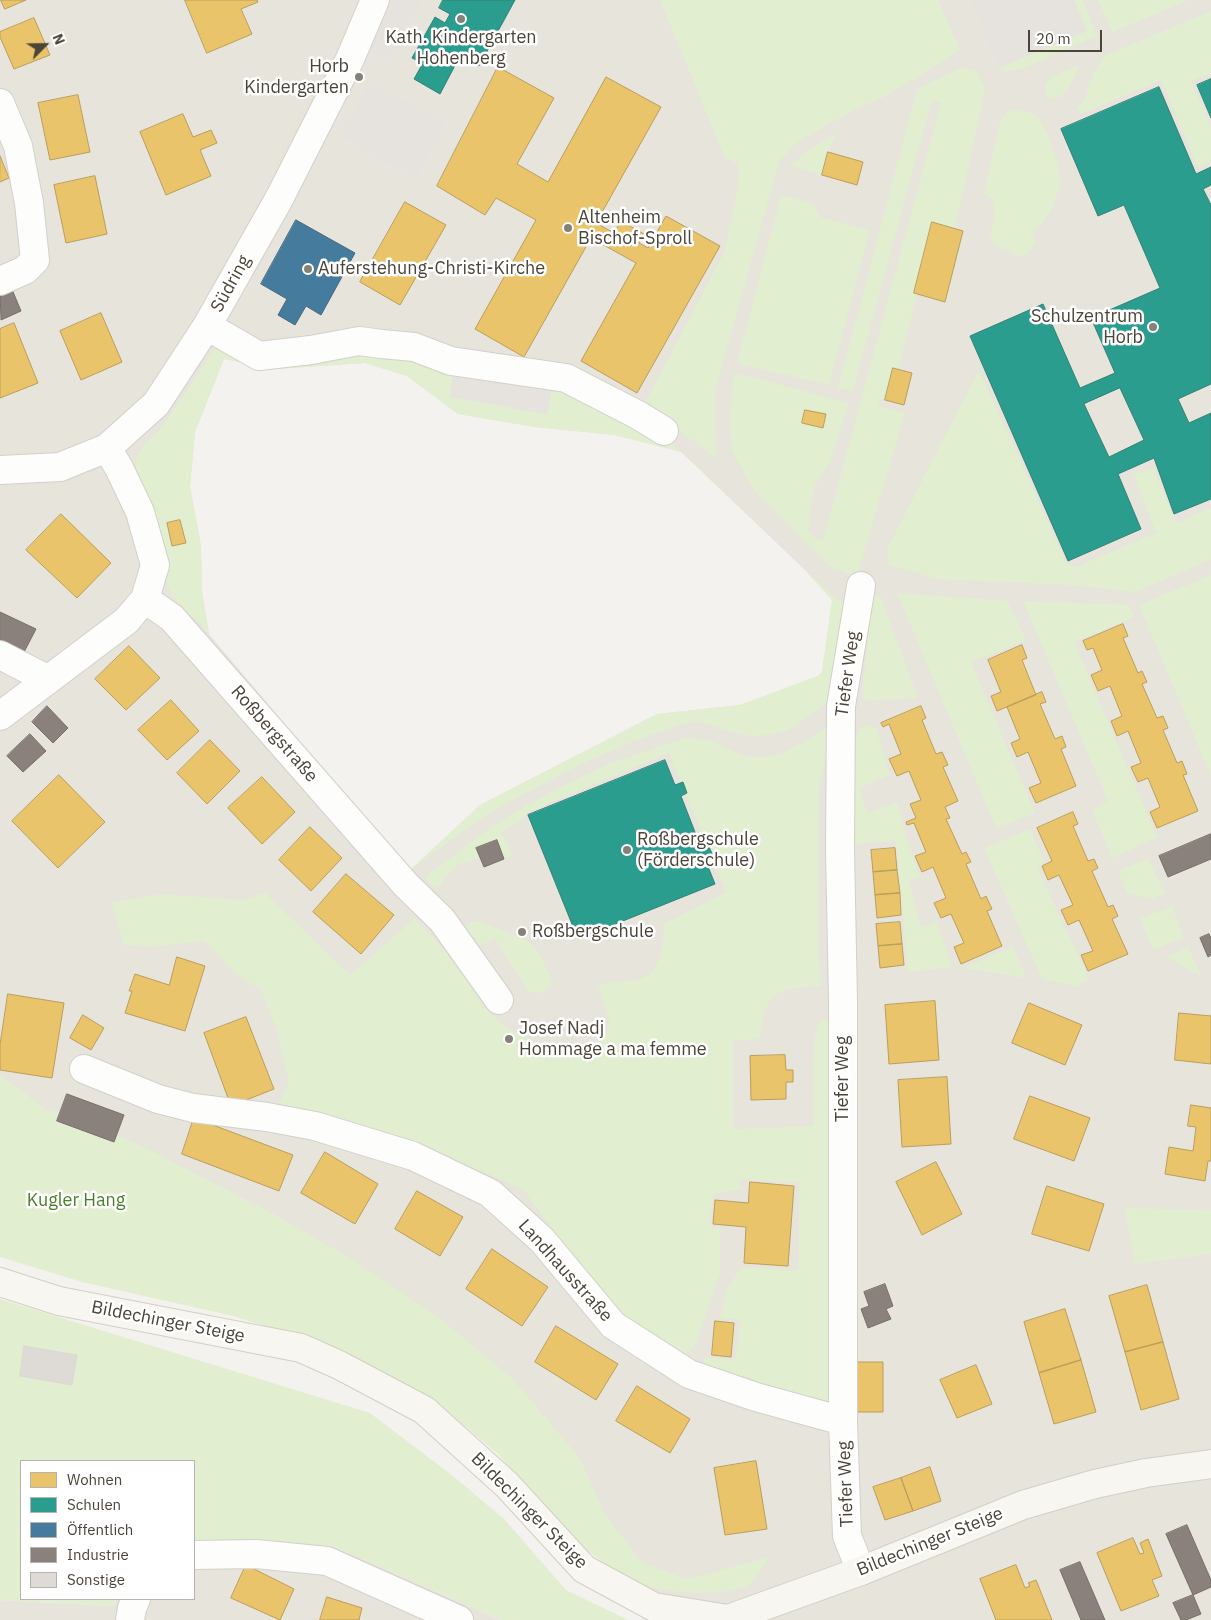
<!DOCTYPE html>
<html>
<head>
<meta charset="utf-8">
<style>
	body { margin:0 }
	#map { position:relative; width:1211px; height:1620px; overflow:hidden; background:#f4f2ee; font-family:"IBM Plex Sans",sans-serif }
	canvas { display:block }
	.legend { position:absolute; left:20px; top:1460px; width:175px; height:140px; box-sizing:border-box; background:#fff; border:1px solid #b7b4b0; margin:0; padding:6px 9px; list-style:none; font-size:15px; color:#4b4439 }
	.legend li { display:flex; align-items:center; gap:10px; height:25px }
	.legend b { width:25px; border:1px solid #b7b4b0 }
	.north { position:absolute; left:20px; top:20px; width:50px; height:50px; -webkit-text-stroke:4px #fff; paint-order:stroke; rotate:67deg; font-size:14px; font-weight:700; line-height:20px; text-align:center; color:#4b4439 }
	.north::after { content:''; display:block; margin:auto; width:18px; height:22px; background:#4b4439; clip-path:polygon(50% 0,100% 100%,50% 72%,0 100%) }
	.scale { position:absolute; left:1028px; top:30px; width:74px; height:22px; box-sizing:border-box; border:2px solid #4b4439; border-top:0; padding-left:6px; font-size:15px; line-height:18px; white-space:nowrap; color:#4b4439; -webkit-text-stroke:4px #fff; paint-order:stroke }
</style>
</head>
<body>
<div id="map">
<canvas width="1211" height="1620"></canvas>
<ul class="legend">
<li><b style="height:14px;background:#e9c46a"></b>Wohnen</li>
<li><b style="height:14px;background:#2a9d8f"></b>Schulen</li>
<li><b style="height:14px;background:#457b9d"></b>Öffentlich</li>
<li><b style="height:14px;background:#8a817c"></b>Industrie</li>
<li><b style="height:14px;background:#dedbd6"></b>Sonstige</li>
</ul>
<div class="north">N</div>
<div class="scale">20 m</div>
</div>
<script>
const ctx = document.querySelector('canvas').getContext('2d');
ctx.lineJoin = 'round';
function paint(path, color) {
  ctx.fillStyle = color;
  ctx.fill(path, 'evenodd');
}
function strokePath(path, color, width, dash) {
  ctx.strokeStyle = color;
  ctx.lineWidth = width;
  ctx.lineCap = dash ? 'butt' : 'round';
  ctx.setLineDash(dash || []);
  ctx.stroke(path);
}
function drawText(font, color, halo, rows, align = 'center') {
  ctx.font = font + ' "IBM Plex Sans",sans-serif';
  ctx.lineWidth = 5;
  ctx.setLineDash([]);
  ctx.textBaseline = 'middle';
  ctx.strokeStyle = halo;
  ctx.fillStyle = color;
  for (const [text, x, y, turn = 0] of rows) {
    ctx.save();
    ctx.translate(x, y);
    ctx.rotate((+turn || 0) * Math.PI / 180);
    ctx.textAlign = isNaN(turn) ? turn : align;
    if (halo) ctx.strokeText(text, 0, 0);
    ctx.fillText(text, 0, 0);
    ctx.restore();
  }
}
paint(new Path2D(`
	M0 0H1211V1620H644L625 1575 563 1481 0 1105ZM224 359 275 369 365 363 407 376 458 414 535 427 615 435 681 452 805 570 832 600 822 672 818 676 740 705 657 714 480 805 409 871 209 634 202 591 201 546 190 487 195 432Z
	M194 1542 333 1546 501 1620H0V1600L113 1606 118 1599H194Z`), '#e7e4dc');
paint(new Path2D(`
	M660 0H938L960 50 890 94 856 109 796 143 779 162 715 391 716 459 705 449 643 407 725 251 735 201 739 173 737 163 725 158Z
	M1074 0H1083L1097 36 1022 69 1003 72 999 68 1086 31Z
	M1098 0H1189L1112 32Z
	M1211 11V73L1191 81 1211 127V162L1198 168 1161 80 1081 114 1077 108 1084 100 1095 70 1104 56Z
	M1080 65C1076 73 1068 91 1061 96 1050 104 1040 92 1048 81 1052 74 1072 68 1080 65Z
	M964 67 976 71 985 90 955 228 932 223 914 293 917 295 898 370 892 369 885 400H879L878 406 905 413 857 577 829 566 754 491 732 450 730 417 734 376 736 373 849 403 829 464 814 487 808 530 815 538 823 541 941 103 932 100 853 391 838 388 917 89Z
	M1020 109C1025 111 1034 113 1038 117 1047 129 1060 165 1060 180 1060 184 1059 191 1057 195 1053 211 1043 222 1032 234L1036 242 1027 254 1017 257 1007 250 996 246 990 236 995 213 993 199 984 193 1000 121 1009 111Z
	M837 133 828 152 822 175 791 166 804 153Z
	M781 195 812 203 820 217 870 230 829 385 737 363Z
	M217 348 226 349 339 350 403 356 450 372 453 375 450 397 547 414 551 392 562 388 664 436 681 452 615 435 535 427 458 414 407 376 365 363 275 369 224 359 195 432 190 487 201 546 202 591 209 634 172 596 166 582 165 569V553L163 537 151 513 135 471 137 456 146 442 158 432 189 388 211 353Z
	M979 370 1067 565 1076 567 1156 533 1134 475 1153 468 1176 523 1211 508V559L1136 592 1070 585 936 579 889 565 887 549Z
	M805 570 848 609 830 700 819 709 797 725 786 731 772 735 748 736 696 721 678 725 627 744 579 765 502 806 469 827 409 871 480 805 657 714 740 705 818 676 822 672 832 600Z
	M1211 575V776L1139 605Z
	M897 593 1008 601 1026 640 971 662 1035 813 996 828Z
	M872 594 880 595 918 698 862 701Z
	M1023 601 1129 605 1134 617 1074 642 1157 837 1112 858 1092 810 1108 801Z
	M835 722 819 787 818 947 821 986C774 988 766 991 760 1039L733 1041V1129L813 1126 814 1041 818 1022 834 1016 830 1401 827 1410 700 1372 705 1357 735 1360 741 1320 720 1318 727 1289 741 1267 799 1270V1183L739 1179 741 1189 713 1194 710 1220 712 1228 720 1226V1273L695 1345 679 1361 655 1346 599 1294 523 1189 417 1145 279 1104 289 1082 276 1027 261 990 235 973 204 941 149 947 124 945 111 902 163 894 242 900 265 893 350 975 415 918 461 967 499 1023 543 1047 585 1054 604 1039 610 1021 598 985C609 983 636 981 645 977 661 970 664 939 664 924L726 892 669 753 528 812 521 821 501 832 513 856 504 859 497 840 477 848 480 858 459 864 447 875 440 886 435 887 429 883 425 877 494 825 554 790 608 764 685 738 709 740 744 756 762 757 781 754 802 743Z
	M865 724 876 728 890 775 860 788 861 796 868 813 898 802 904 830 920 877 909 881 921 927 937 921 952 967 908 972 896 841 852 844 848 786 855 742 859 730Z
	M1030 829 1044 862 1037 867 1089 979 1075 986 1042 979 984 848Z
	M1148 858 1165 893 1152 899 1127 893 1118 871Z
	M1172 906 1184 938 1153 950 1140 919Z
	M479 921 528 941 541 955 552 982 549 988 537 994 528 991 495 939 477 947 465 926 472 922Z
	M1013 946 1027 978 963 968Z
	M1188 947 1202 977 1167 957Z
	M0 1075 46 1109 134 1142 272 1213 357 1262 436 1315 511 1377 580 1458 604 1513 643 1563 687 1579 770 1557 748 1587 716 1593 679 1592 643 1586 619 1575 572 1538 498 1454 447 1411 421 1393 333 1347 233 1316 82 1282 0 1257Z
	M1125 1208 1211 1210V1254L1135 1264Z
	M0 1299 370 1413 453 1476 504 1519 566 1590 628 1620H501L333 1546 194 1542V1461H21V1599H118L113 1606 0 1600Z`), '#e1eecf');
paint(new Path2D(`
	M397 0H420L387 60 369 50Z
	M971 0H1074L1087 31 999 68Z
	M371 81 446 124 415 179 340 136Z
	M453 375 551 392 547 414 450 397Z`), '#e6e3df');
const homes = new Path2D(`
	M1 0H26L5 9Z
	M185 0H257L258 2 241 9 252 34 207 53Z
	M34 18 50 55 14 69 0 37V32Z
	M498 67 554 98 517 164 548 182 606 77 661 107 596 223 614 233 621 221 644 234 639 243 648 248 666 216 720 246 637 393 581 361 636 263 591 238 524 357 475 329 536 220 496 198 485 215 437 186Z
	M78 95 90 152 50 160 38 103Z
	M183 114 193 137 211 130 217 143 200 150 211 176 166 195 140 132Z
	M828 152 863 162 857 185 822 175Z
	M0 156 9 178 0 182Z
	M95 176 107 234 66 243 54 185Z
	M405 202 446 225 400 305 360 282Z
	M932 222 963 231 945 302 914 293Z
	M101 313 122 362 81 380 60 331Z
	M14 323 38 383 0 398V329Z
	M893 368 912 373 904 405 885 400Z
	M805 410 826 414 823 428 802 423Z
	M61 514 111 563 77 598 26 550Z
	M180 520 186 543 172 546 167 523Z
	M1123 624 1128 636 1123 638 1138 673 1142 671 1147 682 1142 684 1157 718 1163 716 1168 728 1163 730 1177 763 1182 761 1187 774 1183 775 1198 811 1157 828 1150 812 1160 807 1148 778 1138 782 1131 767 1141 763 1128 731 1117 736 1111 721 1122 716 1110 686 1098 691 1091 675 1102 670 1093 648 1087 650 1083 641Z
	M1022 645 1027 658 1022 660 1036 695 997 711 991 696 1001 692 988 660Z
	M129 646 160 678 126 710 95 679Z
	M1042 692 1046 702 1040 704 1055 739 1062 736 1066 747 1061 749 1076 786 1036 803 1029 788 1041 783 1028 752 1017 757 1011 743 1020 739 1007 707Z
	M171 700 199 731 167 760 138 730Z
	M921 706 926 718 922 720 936 754 942 752 948 765 943 767 958 801 945 807 950 818 946 819 962 854 966 852 971 862 966 864 981 899 986 896 992 909 987 911 1002 946 961 964 954 947 964 943 951 914 941 918 934 903 946 898 933 867 922 872 915 856 926 852 914 823 907 825 906 822 916 818 910 804 921 800 909 771 897 776 889 759 901 754 889 724 883 727 881 723Z
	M210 740 240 771 207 804 177 773Z
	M59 775 105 822 58 868 12 821Z
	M262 777 295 812 262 844 228 808Z
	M1073 812 1078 824 1073 826 1088 861 1094 859 1098 868 1092 871 1108 907 1113 905 1118 916 1112 919 1128 954 1088 971 1081 955 1093 951 1079 920 1068 925 1061 910 1073 905 1059 875 1048 880 1042 866 1052 861 1037 828Z
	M310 827 342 858 311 891 279 860Z
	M895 848 897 870 873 872 871 850Z
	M897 870 900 893 875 895 873 872Z
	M346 874 394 915 361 954 313 912Z
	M900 893 901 915 877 918 875 895Z
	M900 922 902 944 878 946 876 924Z
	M902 944 904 965 880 968 878 946Z
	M177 957 205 966 185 1031 125 1013 132 991H129L135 974 169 985Z
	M8 994 64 1003 52 1078 0 1070V1045Z
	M935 1001 939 1060 889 1064 885 1005Z
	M1029 1003 1082 1025 1065 1065 1012 1043Z
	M1179 1013 1211 1016V1064L1175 1060Z
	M83 1015 104 1028 91 1050 70 1038Z
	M246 1017 274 1089 231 1106 204 1033Z
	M785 1055 786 1070H793V1082H786V1099L751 1100 750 1056Z
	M947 1077 951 1144 902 1147 898 1080Z
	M1030 1096 1090 1118 1074 1161 1014 1139Z
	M1191 1105 1211 1108V1161H1208L1205 1181 1165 1174 1169 1147 1193 1151 1196 1127 1188 1126Z
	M194 1118 293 1155 279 1191 182 1154Z
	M325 1152 378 1184 355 1224 301 1193Z
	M936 1162 962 1214 922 1235 896 1182Z
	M750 1182 794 1186 788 1266 744 1263 746 1227 713 1224 715 1200 748 1203Z
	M1047 1186 1104 1204 1089 1251 1032 1234Z
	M417 1191 463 1217 440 1256 395 1229Z
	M492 1249 548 1287 522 1326 466 1289Z
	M1147 1285 1163 1342 1125 1352 1109 1296Z
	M1065 1309 1081 1360 1039 1373 1024 1322Z
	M715 1321 734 1323 731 1357 712 1355Z
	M556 1326 618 1364 596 1400 535 1362Z
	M1163 1342 1179 1399 1141 1410 1125 1352Z
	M1081 1360 1096 1412 1054 1424 1039 1373Z
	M857 1362H883V1412H857Z
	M976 1365 992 1404 957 1418 940 1380Z
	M637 1386 690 1419 670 1453 616 1421Z
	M756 1461 767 1529 725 1535 714 1468Z
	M930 1467 941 1501 913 1511 901 1478Z
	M901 1478 913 1511 885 1520 873 1487Z
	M1133 1538 1140 1554 1144 1553 1140 1543 1148 1539 1162 1576 1152 1580 1159 1596 1121 1611 1097 1553Z
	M246 1565 294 1589 280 1620 231 1598Z
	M1016 1565 1025 1588 1030 1586 1028 1583 1036 1580 1052 1620H996L980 1579Z
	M327 1597 362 1608 359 1620H320Z`);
paint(homes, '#e9c46a');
strokePath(homes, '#ba9e5b', 1);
const schools = new Path2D(`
	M443 0H515L479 66 460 56 440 94 414 79 423 63 412 58 435 17 445 23 450 14 439 8Z
	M1211 79V118L1197 85Z
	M1159 87 1196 174 1211 167V185L1203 189 1211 205V384L1178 399 1189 423 1211 413V499L1174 514 1154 458 1118 474 1141 529 1068 561 970 336 1043 304 1080 388 1115 373 1091 318 1160 288 1124 205 1098 216 1061 129ZM1120 388 1144 440 1109 457 1084 404Z
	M665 760 675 785 683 782 687 793 681 796 700 845 707 842 713 856 705 859 715 884 578 939 528 815Z`);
paint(schools, '#2a9d8f');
strokePath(schools, '#348275', 1);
const public = new Path2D(`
	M296 220 355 253 321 315 306 306 295 325 278 315 287 299 261 284Z`);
paint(public, '#457b9d');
strokePath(public, '#476a7f', 1);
const industry = new Path2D(`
	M11 287 21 311 1 320 0 292Z
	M0 612 36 629 23 654 0 643Z
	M47 706 68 728 53 743 32 722Z
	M30 734 46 751 23 772 7 756Z
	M1211 834V859L1168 877 1159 856Z
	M497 840 504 859 484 867 476 848Z
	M1209 934 1211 938V955L1208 957 1200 938Z
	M67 1094 124 1115 114 1142 57 1121Z
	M885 1284 893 1306 886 1309 891 1319 868 1328 861 1309 869 1306 864 1292Z
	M1187 1525 1211 1580V1587L1193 1595 1166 1534Z
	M1080 1562 1105 1620H1081L1060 1570Z
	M1193 1595 1201 1614 1186 1620H1181L1173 1603Z`);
paint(industry, '#8a817c');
strokePath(industry, '#776f68', 1);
const building = new Path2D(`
	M24 1346 77 1355 72 1385 20 1376Z`);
paint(building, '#dedbd6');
strokePath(building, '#dcd9d4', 1);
const street = new Path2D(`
	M0 103 18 146 29 203 35 260 25 270 0 281
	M207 326 259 356 311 350 359 341 382 344 414 347 451 361 566 378 638 415 664 431
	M107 448 119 468 140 512 155 565 145 599 172 618 406 885 442 920 499 1000
	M0 470 60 467 107 448 156 404 207 326 279 199 350 59 375 0
	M0 655 47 679
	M0 716 126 621 145 599
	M84 1069 158 1099 193 1108 267 1117 315 1126 413 1156 490 1193 542 1240 613 1325 689 1374 756 1397 843 1421
	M194 1555 256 1554 327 1561 459 1620
	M861 1571 847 1536 843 1421V1001L840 850 841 706 861 586
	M130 1620 132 1608 136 1599`);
const secondary = new Path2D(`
	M0 1282 59 1301 301 1348 339 1365 424 1410 507 1485 584 1569 654 1607 728 1619 861 1571 1023 1505 1095 1484 1146 1473 1211 1464`);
strokePath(street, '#d2d0cb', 30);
strokePath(secondary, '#d3cfc5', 30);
strokePath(street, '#fdfdfc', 28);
strokePath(secondary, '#f7f6f1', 28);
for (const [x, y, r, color] of [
	[461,19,5,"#868178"],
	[359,77,5,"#868178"],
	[568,228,5,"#868178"],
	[308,269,5,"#868178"],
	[1153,327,5,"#868178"],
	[627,850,5,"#868178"],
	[522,932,5,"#868178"],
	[509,1039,5,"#868178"]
]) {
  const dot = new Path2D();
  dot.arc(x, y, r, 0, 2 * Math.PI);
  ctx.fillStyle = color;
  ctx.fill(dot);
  strokePath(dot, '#fff', 2);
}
drawText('18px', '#4b4439', '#fff', [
	["Kath. Kindergarten",461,38,"center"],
	["Hohenberg",461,59,"center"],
	["Horb",349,67,"right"],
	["Kindergarten",349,88,"right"],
	["Altenheim",578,218],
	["Bischof-Sproll",578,239],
	["Auferstehung-Christi-Kirche",318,269],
	["Schulzentrum",1143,317,"right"],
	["Horb",1143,338,"right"],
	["Roßbergschule",637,840],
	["(Förderschule)",637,861],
	["Roßbergschule",532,932],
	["Josef Nadj",519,1029],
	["Hommage a ma femme",519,1050]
], 'left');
drawText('18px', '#4b4439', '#fff', [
	["Südring",231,284,-61],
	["Tiefer Weg",848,674,-82],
	["Roßbergstraße",274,734,49],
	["Tiefer Weg",843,1079,-90],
	["Landhausstraße",565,1271,48],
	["Bildechinger Steige",168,1322,11],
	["Tiefer Weg",846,1484,-92],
	["Bildechinger Steige",529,1511,45],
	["Bildechinger Steige",930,1542,-22]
]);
drawText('18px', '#4a7f2a', '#fff', [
	["Kugler Hang",76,1201]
]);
</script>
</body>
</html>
